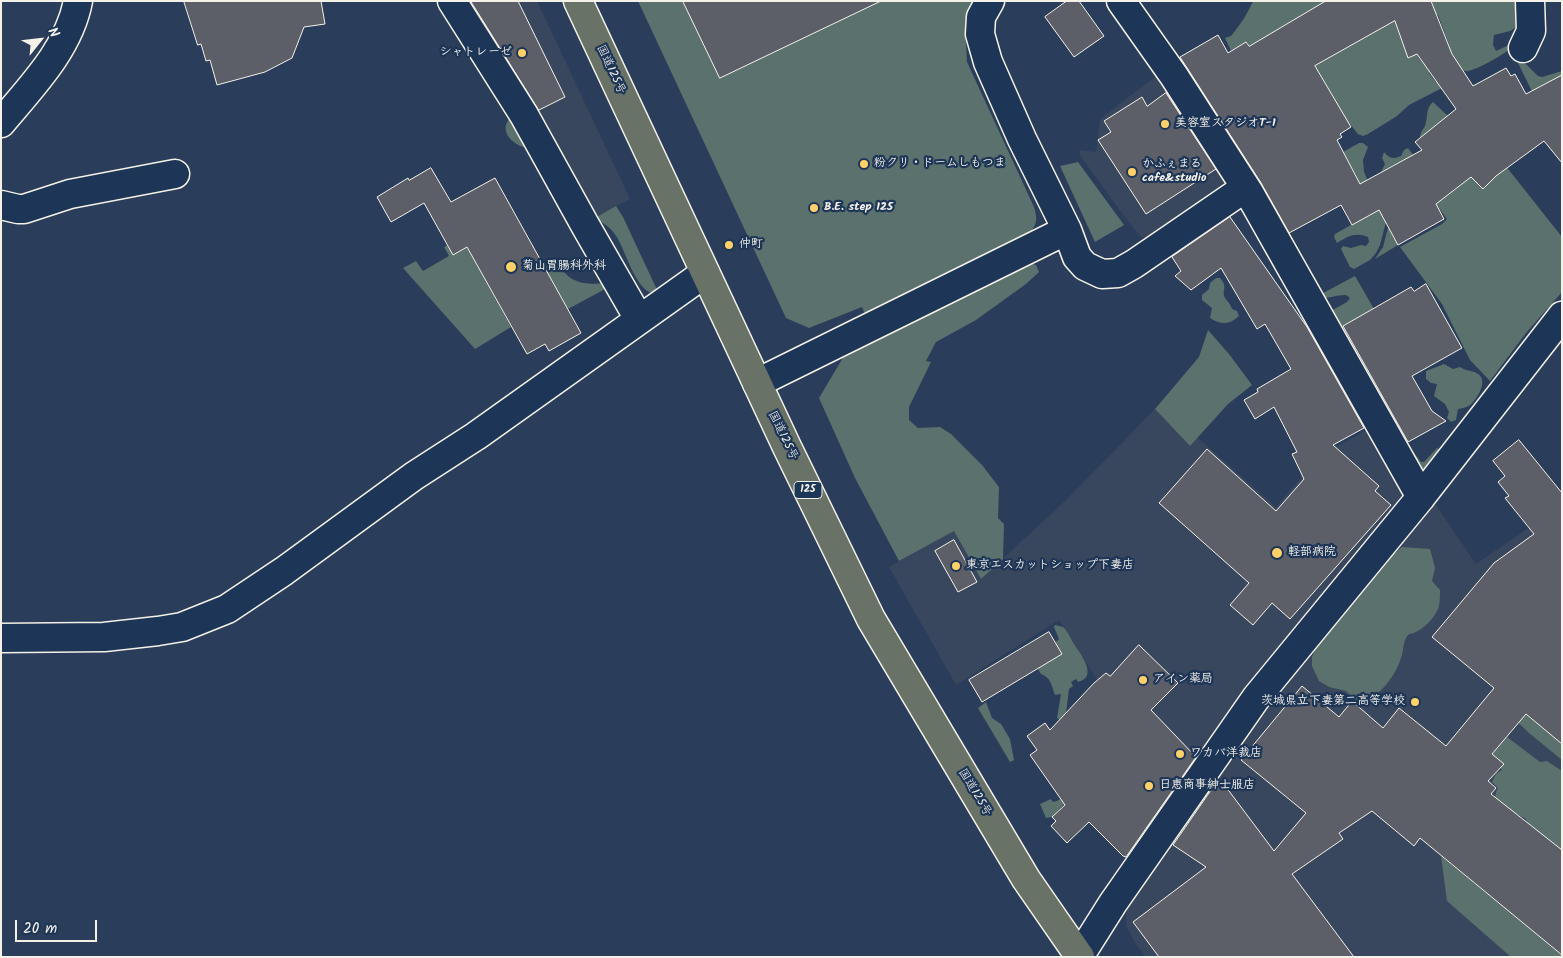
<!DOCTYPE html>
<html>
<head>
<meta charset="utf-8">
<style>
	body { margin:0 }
	#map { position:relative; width:1563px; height:958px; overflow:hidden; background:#2a3d5a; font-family:Kalam,sans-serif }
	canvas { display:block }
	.frame { position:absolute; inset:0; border:2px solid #f4f1e8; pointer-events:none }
	.north { position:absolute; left:15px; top:15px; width:50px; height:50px; -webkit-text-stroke:4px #1d3557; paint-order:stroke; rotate:61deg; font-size:14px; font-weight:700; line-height:20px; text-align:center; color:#f4f1e8 }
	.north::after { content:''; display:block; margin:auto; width:18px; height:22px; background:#f4f1e8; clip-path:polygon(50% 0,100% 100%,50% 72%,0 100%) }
	.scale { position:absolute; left:15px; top:920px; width:82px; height:22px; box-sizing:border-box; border:2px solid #f4f1e8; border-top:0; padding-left:6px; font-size:15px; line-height:18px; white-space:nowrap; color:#f4f1e8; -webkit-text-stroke:4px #1d3557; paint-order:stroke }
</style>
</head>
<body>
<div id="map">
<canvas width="1563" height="958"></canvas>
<div class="frame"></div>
<div class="north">N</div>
<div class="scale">20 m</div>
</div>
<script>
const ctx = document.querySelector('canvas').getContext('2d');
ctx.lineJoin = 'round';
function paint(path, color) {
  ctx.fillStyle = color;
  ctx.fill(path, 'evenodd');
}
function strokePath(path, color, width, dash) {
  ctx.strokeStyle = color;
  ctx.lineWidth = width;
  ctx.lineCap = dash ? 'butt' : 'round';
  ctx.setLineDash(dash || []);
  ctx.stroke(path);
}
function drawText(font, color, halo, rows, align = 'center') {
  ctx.font = font + ' Kalam,"Klee One",sans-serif';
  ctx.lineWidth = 4.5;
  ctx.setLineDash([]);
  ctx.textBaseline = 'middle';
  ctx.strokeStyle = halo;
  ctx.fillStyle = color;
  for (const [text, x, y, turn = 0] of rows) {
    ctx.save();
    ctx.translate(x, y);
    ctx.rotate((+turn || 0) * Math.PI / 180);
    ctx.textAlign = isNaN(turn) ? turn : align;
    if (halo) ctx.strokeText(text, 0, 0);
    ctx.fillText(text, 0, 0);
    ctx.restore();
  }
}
paint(new Path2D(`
	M513 1H537L630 199 595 218 468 27Z
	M1168 67 1237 174 1146 237H1141L1121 212 1080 155V150L1096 152 1100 119Z
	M1155 409 1190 446 1197 437 1276 507 1318 457 1379 423 1421 497 1151 830 1110 788 1098 681 1059 620 956 685 889 567 954 530 981 579 1063 503Z
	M1433 501 1476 564 1562 505V957H1146L1136 944 1126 926 1127 902 1229 752Z`), '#39475e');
paint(new Path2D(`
	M638 1H974L965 26 967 62 1034 207C1038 220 1037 226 1027 235L865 314 862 307 809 328 786 318Z
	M1253 1H1396L1399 33 1408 57 1417 54C1419 61 1427 65 1431 71L1429 73 1436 82 1440 79 1444 87 1409 105 1397 116 1368 134 1363 136 1358 134 1345 118 1256 59 1247 42 1231 51 1225 38 1231 36C1240 25 1247 15 1253 1Z
	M1431 1H1523L1518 26 1510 31 1494 35 1493 45 1496 51 1513 43 1514 46C1508 52 1473 73 1465 71 1459 69 1454 56 1451 51H1440L1450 47 1438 15H1436Z
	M1518 63 1526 64 1538 76 1542 77 1562 71V99L1543 114Z
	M1433 102 1448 116 1420 138C1420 131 1425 129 1426 122 1428 114 1426 108 1433 102Z
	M513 114 528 148C518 147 503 137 506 125 507 121 511 117 513 114Z
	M1359 143H1363L1368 147 1363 160 1364 172 1386 222 1380 245 1376 253 1370 260 1354 269 1350 267 1341 249 1343 246 1351 248 1361 245 1366 246 1369 242 1368 237C1356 232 1348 236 1337 243L1334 237 1335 234 1370 214 1356 175 1343 152Z
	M1408 148 1416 159 1450 191 1455 190 1471 176 1484 189 1505 165 1562 237V292L1526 333 1490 381 1470 360 1442 304 1400 247 1442 224 1447 219 1421 184 1407 158 1381 172 1385 164 1382 158 1384 152C1390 159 1393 159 1401 156L1404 150Z
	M1078 162 1124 225 1095 242 1060 166Z
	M616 206 623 217 659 294C635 297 626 247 614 233 609 226 601 222 595 218Z
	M1389 224 1392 227 1390 231 1398 245 1375 259 1383 247Z
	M448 245 453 255 467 247 511 327 475 349 403 268 416 261 423 271 449 256 444 247Z
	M554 263C560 266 561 270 566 274 575 284 592 285 605 283L607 288 568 309 544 266Z
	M1030 263 1036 265 1039 272 1026 284 976 320 936 342 926 361 931 362 909 407V420L918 428 940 427 951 434 982 465 999 487 998 518 1004 524 1003 559 981 579 954 531 899 561 855 478 819 398 844 356Z
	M1355 276 1374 309 1336 330 1329 312 1347 302 1350 298 1346 295C1335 295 1325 300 1314 298Z
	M1216 278H1220C1229 288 1221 290 1225 298 1228 302 1230 303 1232 309L1237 311 1239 316C1230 325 1221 325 1210 318L1212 308 1202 300V295L1209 289 1210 283Z
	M1208 330 1229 354 1252 385 1228 404 1190 446 1155 409 1199 357Z
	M1444 364 1453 369 1460 367C1467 372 1477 370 1481 377 1486 385 1476 400 1470 405 1466 408 1462 408 1458 409L1456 420 1451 422 1447 418 1449 412 1445 404 1434 396 1437 384 1431 383 1426 379V371Z
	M1409 446 1421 462H1424L1437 448 1439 449 1430 464 1418 473 1407 447Z
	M1402 547 1430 549 1435 568 1432 581 1440 590C1440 595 1440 601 1439 606 1436 617 1421 633 1409 634 1403 640 1404 647 1402 655 1396 676 1382 693 1363 703L1354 699 1346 691 1329 687 1319 681 1312 666V657L1319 641 1367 578 1383 567 1390 557Z
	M1055 625C1058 626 1060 626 1063 627 1067 630 1071 639 1074 644 1080 653 1099 677 1078 682L1076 679 1071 682 1073 686 1069 689 1066 713 1060 720 1057 718 1061 694 1055 695C1052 687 1051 677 1041 674L1032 659 1057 641 1059 639 1054 627Z
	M1509 700 1562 744V760L1529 733 1503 708Z
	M986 702 992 718 1001 724 1010 739 1014 760 1010 762 978 708Z
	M1507 737 1540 762 1547 761 1562 771V855L1528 826 1526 819 1507 809 1495 799 1496 792 1498 788 1492 782 1496 774 1502 770 1492 754Z
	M1064 797 1069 799 1052 817 1046 818 1040 804 1051 799 1053 802 1057 801Z
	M1441 856 1562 955V957H1511L1447 901Z`), '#5a716d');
const building = new Path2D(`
	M184 1H321L325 24 304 27 292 58 265 72 217 85 210 60 206 61 201 44 198 45Z
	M471 1H518L565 97 539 110Z
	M683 1H881L720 78Z
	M1067 1H1079L1104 36 1074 57 1045 17Z
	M1326 1H1431L1452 54 1473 86 1506 68 1511 76 1515 74 1526 94 1562 75V163L1544 141 1496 176 1483 189 1471 177 1436 204 1444 219 1398 245 1379 210 1352 225 1341 205 1289 233 1261 183 1180 57 1218 35 1228 53 1246 42 1249 46ZM1395 21 1408 58 1417 54 1456 109 1415 142 1422 150 1360 184 1337 140 1342 137 1340 134 1351 127 1315 66Z
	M1166 93 1216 169 1146 214 1098 140 1111 132 1104 121 1142 97 1147 106Z
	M431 168 451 202 495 178 581 333 549 351 545 344 527 354 467 247 453 255 424 203 391 222 377 197 408 178 409 180Z
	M1230 217 1307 327 1364 428 1333 445 1379 486 1375 491 1391 505 1290 619 1272 603 1253 625 1230 605 1249 583 1159 503 1207 449 1276 511 1304 479 1292 454 1297 452 1274 407 1255 419 1244 400 1258 392 1257 389 1291 369 1265 324 1257 329 1221 268 1191 290 1175 276 1181 271 1172 257Z
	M1426 284 1462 348 1412 376 1432 411 1446 421 1408 442 1343 326 1411 287 1414 291Z
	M1519 440 1562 493V744L1526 714 1492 754 1504 764 1488 781 1496 788 1491 794 1562 850V955L1420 838 1414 846 1372 811 1339 833 1343 839 1292 874 1354 957H1159L1133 922 1206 867 1173 845 1218 780 1229 791 1274 851 1306 813 1241 760 1302 686 1339 717 1352 701 1383 728 1399 708 1446 746 1494 688 1432 637 1494 563 1534 534 1505 498 1509 496 1498 482 1505 476 1493 461Z
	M954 540 977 582 958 592 935 551Z
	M1049 632 1062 654 982 702 969 680Z
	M1139 645 1178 683 1151 710 1196 757 1126 857 1123 856 1089 822 1067 843 1051 826 1056 821 1052 817 1065 805 1030 755 1037 750 1027 736 1045 723 1050 730 1094 683 1106 673 1110 676Z`);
paint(building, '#5d5f68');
strokePath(building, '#f4f1e8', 1);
const street = new Path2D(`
	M452 1 524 115 585 225 639 319
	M1121 1 1174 76 1248 191 1421 497
	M1523 48 1531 31 1530 1
	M1 205 18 209H24L70 194 175 174
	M1067 230 1077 257 1085 266 1102 274 1118 273 1134 264 1245 188
	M757 383 1067 230 1022 139 988 62 980 34 981 17 990 1
	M1 638 104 637 158 631 182 627 227 609 284 571 414 476 476 436 705 273
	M1079 957 1113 903 1256 698 1421 497 1562 316`);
const secondary = new Path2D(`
	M1 123C31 87 69 49 78 1`);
const highway = new Path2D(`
	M578 1 787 447 871 619 1026 879 1080 957`);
strokePath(street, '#f4f1e8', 31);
strokePath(secondary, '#f4f1e8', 31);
strokePath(highway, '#f4f1e8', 31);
strokePath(street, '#1d3557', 28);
strokePath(secondary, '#1d3557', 28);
strokePath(highway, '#697266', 28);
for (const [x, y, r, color] of [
	[522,53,5,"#ffd166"],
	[1165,124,5,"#ffd166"],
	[864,164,5,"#ffd166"],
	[1132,172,5,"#ffd166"],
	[814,208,5,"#ffd166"],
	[729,245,5,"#ffd166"],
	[511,267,6,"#ffd166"],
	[1277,553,6,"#ffd166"],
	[956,566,5,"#ffd166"],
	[1143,680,5,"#ffd166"],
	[1415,702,5,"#ffd166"],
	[1180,754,5,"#ffd166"],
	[1149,786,5,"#ffd166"]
]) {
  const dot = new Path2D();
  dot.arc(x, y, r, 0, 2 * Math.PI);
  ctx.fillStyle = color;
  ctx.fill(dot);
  strokePath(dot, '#1d3557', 2);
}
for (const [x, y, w] of [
	[808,490,28]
]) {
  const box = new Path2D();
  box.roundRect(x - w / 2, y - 8.5, w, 17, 4);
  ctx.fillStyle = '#1d3557';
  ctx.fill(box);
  strokePath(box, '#f4f1e8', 1);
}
drawText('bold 11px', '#f4f1e8', null, [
	["125",808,490]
]);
drawText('bold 12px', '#f4f1e8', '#1d3557', [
	["シャトレーゼ",512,53,"right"],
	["美容室スタジオT-1",1175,124],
	["粉クリ・ドームしもつま",874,164],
	["かふぇまる",1142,165],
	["cafe&studio",1142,179],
	["B.E. step 125",824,208],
	["仲町",739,245],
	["菊山胃腸科外科",522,267],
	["軽部病院",1288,553],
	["東京エスカットショップ下妻店",966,566],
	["アイン薬局",1153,680],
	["茨城県立下妻第二高等学校",1405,702,"right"],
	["ワカバ洋裁店",1190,754],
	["日恵商事紳士服店",1159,786]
], 'left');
drawText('12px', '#f4f1e8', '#1d3557', [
	["国道125号",610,70,65],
	["国道125号",782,436,64],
	["国道125号",974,793,59]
]);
</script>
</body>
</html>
